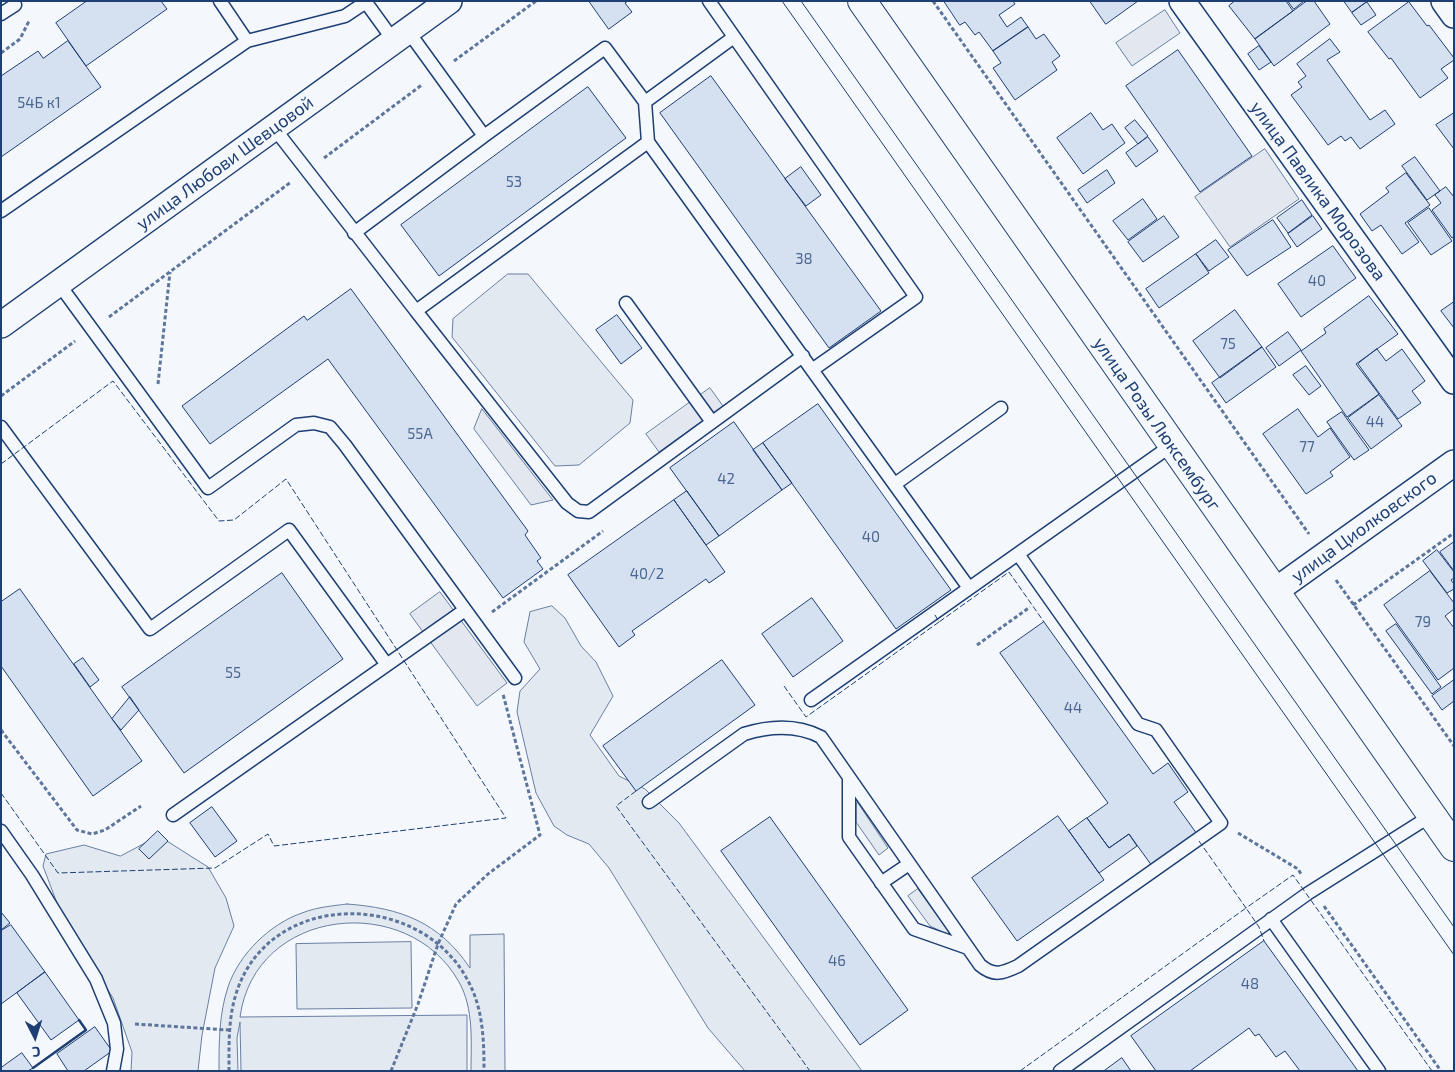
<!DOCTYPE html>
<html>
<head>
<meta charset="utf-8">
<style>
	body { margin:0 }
	#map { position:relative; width:1455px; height:1072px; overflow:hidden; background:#f4f7fb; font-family:"Exo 2",sans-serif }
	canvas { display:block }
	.frame { position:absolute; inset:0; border:2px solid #1d3f73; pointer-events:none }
	.north { position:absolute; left:10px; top:1012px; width:50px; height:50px; -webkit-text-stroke:4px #f4f7fb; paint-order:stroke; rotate:175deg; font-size:14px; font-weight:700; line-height:20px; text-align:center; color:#1d3f73 }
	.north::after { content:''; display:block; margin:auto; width:18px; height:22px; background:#1d3f73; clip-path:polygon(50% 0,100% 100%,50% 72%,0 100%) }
</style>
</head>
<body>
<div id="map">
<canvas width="1455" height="1072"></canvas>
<div class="frame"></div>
<div class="north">С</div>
</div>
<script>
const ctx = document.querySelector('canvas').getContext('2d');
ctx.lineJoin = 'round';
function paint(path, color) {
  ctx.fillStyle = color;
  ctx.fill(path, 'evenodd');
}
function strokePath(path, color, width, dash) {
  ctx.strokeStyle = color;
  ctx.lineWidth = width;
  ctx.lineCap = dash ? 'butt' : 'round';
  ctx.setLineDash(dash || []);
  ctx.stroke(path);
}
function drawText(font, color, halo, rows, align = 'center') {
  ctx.font = font + ' "Exo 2",sans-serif';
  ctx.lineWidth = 4;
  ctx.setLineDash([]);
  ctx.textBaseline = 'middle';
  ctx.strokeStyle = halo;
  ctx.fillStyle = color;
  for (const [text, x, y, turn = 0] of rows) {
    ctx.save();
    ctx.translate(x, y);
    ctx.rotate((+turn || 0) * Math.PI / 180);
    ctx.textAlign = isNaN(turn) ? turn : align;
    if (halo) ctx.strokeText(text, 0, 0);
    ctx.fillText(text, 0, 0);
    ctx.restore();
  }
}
const green = new Path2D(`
	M508 274H528L633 400 630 423 579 465 555 466 452 337 453 319Z
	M552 606 565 618 581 646 596 662 613 696 590 735 619 776 645 789 679 823 862 1071H745L708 1028 609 868 589 844 567 835 554 826 536 793 517 712 520 691 540 669 524 642 530 612Z
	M858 803 888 848 879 855 856 822V804Z
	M159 836 208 867 226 898 234 926 215 968 202 1035 198 1071H131L132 1052 113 998 63 919 43 866 46 854 84 845 120 856Z
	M918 889 949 932 947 934 930 926 908 896Z
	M347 904C401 908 439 922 470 968V935L504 934 505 1071H471C471 1041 474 1009 459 982 408 891 255 907 240 1017L467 1015V1071H241L240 1022 237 1038 238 1071H219C219 1042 219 1014 228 987 239 954 270 924 302 913 317 907 332 906 347 904Z
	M411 942 412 1008 297 1009 296 944Z`);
paint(green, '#e3e9f0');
strokePath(green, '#687fa3', 1);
const parking = new Path2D(`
	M1165 10 1180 33 1132 66 1116 43Z
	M1265 149 1299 199 1230 247 1195 197Z
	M710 388 723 406 659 452 646 434Z
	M482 409 553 500 531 505 474 429Z
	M440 592 507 683 477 706 410 614Z`);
paint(parking, '#e3e8f0');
strokePath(parking, '#687fa3', 1);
const building = new Path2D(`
	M87 1H161L167 9 86 66 56 23Z
	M589 1H628L625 3 632 12 609 29Z
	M944 1H1013L1015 4 999 15 1007 27 1021 17 1028 27 993 51 979 32 975 35 965 22 960 25Z
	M1090 1H1138L1106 24Z
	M1235 1H1286L1293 11 1255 39 1229 6Z
	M1288 1H1304L1294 9Z
	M1307 1H1314L1330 24 1274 66 1255 39Z
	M1344 1H1368L1352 12Z
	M1367 2 1376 15 1361 25 1352 13Z
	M1409 2 1427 26 1429 25 1454 58V60L1441 69 1448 78 1420 98 1391 58 1389 59 1368 32Z
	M1028 27 1036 39 1044 34 1060 56 1052 62 1057 70 1015 100 993 68 1001 63 993 51Z
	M1330 39 1340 52 1327 60 1370 120 1385 110 1395 124 1360 149 1351 137 1345 141 1341 136 1328 145 1291 95 1302 87 1298 82 1306 76 1297 64Z
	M68 41 101 87 1 157V76L38 51 43 58Z
	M1259 46 1271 62 1259 70 1248 54Z
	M1178 50 1252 156 1200 192 1126 86Z
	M711 76 881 311 829 348 660 113Z
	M588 87 626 138 439 276 401 225Z
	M1091 113 1103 130 1112 124 1125 143 1083 174 1057 138Z
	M1454 113V149L1436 125Z
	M1135 120 1148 136 1138 144 1125 128Z
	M1148 137 1158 151 1136 167 1126 153Z
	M1415 157 1440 191 1427 200 1402 166Z
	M801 167 821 195 806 206 785 179Z
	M1107 170 1115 183 1087 203 1078 190Z
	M1406 173 1430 205 1405 223 1419 242 1402 254 1381 225 1372 231 1360 214 1389 192 1386 188Z
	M1446 187 1454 197V237L1452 238 1432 210 1441 203 1435 195Z
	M1143 199 1157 219 1128 240 1113 221Z
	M1302 200 1312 215 1288 233 1277 218Z
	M1429 208 1452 241 1431 255 1408 223Z
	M1164 216 1179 237 1143 262 1128 242Z
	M1313 216 1322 229 1297 247 1288 234Z
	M1273 220 1291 247 1247 276 1228 250Z
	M1216 240 1229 257 1209 271 1196 254Z
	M1333 246 1356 278 1301 317 1278 284Z
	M1196 254 1209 273 1159 308 1146 289Z
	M351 289 528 531 525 535 541 558 537 561 543 569 503 598 328 359 210 444 182 406 304 316 307 320Z
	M1369 296 1398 334 1356 364 1379 394 1347 417 1301 351 1326 333 1324 329Z
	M1454 302V328L1441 311Z
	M1235 310 1262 347 1220 378 1193 341Z
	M617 315 642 348 621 364 596 330Z
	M1288 332 1301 350 1279 366 1266 348Z
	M1262 347 1276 367 1226 403 1212 383Z
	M1377 349 1386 361 1402 349 1425 381 1412 391 1421 403 1398 419 1358 364Z
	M1306 366 1321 386 1309 395 1293 375Z
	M1379 395 1402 426 1371 449 1348 418Z
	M818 404 951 590 896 629 763 443Z
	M1298 409 1318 437 1330 428 1350 457 1330 472 1333 476 1306 494 1263 434Z
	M1342 412 1369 450 1354 460 1327 422Z
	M734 422 782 490 719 536 670 468Z
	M763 443 792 483 782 490 753 450Z
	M687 491 719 536 706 545 674 500Z
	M674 500 725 572 709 583 706 579 632 631 635 635 619 647 568 575Z
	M1454 542V571L1440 552Z
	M1437 550 1454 572V578L1451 580 1454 584V589L1447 593 1423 561Z
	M1430 571 1454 603V609L1445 616 1454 628V668L1438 680 1384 605Z
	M282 573 343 659 184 773 122 687Z
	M20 589 142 761 93 796 1 666V602Z
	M812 598 843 641 793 677 762 634Z
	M1044 622 1153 774 1168 763 1188 792 1174 802 1197 834 1152 866 1129 834 1109 848 1087 818 1108 803 1000 653Z
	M1396 624 1441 687 1432 694 1386 631Z
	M83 658 99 680 90 687 74 664Z
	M722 660 755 705 636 791 603 746Z
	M1454 680V701L1442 710 1432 696Z
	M130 697 139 710 121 730 112 719Z
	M212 807 237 841 215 857 190 823Z
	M1058 816 1104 880 1017 941 972 878Z
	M770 817 908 1010 860 1045 721 851Z
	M1087 818 1109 848 1129 834 1137 846 1099 873 1069 831Z
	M158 831 168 841 149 859 139 849Z
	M1 912 10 923 1 930Z
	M11 925 45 972 1 1004V931Z
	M1264 941 1358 1071H1300L1285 1051 1276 1057 1259 1034 1255 1036 1249 1028 1190 1071H1156L1131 1036Z
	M45 972 79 1020 51 1040 17 993Z
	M95 1027 112 1051 84 1071H68L57 1054Z
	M22 1053 33 1068 28 1071H1V1068Z
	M1122 1058 1131 1071H1104Z`);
paint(building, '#d5e0f0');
strokePath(building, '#1d3f73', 1);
const service = new Path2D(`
	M365 1 394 41
	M709 1 916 297 812 370
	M1 14 15 5
	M408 31 484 136 605 48 645 102 648 142
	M247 41 345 16 366 2
	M645 102 734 37
	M274 128 416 311 648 142 969 588
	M1 211 247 41 220 1
	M354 233 484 136
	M59 284 208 488 296 425 314 423 330 427 345 445 515 678
	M626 303 712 422
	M416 311 567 503 578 511 589 512 803 356
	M1 427 150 629 289 530 387 665
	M895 484 1001 408
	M811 700 1172 445
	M849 777V837L914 929 968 948
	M649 802 744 734C770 726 796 724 821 737L980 965C994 977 1003 973 1018 966L1221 823 1156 730 1138 724 1018 554
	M173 815 465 610
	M1 831 32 875 96 979 114 1023 117 1049 113 1071
	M881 883 909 864
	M1271 919 1379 1071
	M1060 1071 1307 894 1432 815`);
const minor = new Path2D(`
	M1182 1 1454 381
	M1444 1 1454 15
	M1 325 449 1
	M1275 591 1454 463`);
const secondary = new Path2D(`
	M862 1 1454 847`);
strokePath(service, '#1d3f73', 15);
strokePath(minor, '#1d3f73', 28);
strokePath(secondary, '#1d3f73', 30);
strokePath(new Path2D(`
	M933 1 1309 534
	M1 53 20 39 29 21
	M454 61 536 1
	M324 158 423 84
	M109 317 291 182
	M158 384 170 272
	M1 396 75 341
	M1336 580 1454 746
	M1353 605 1454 533
	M492 612 603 531
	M977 645 1030 607
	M1 730 77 830 92 834 105 830 141 806
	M1238 833 1298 869 1301 874
	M1324 906 1441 1071
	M135 1024 229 1030
	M229 1071C229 1043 228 1015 238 988 274 890 419 891 467 979 483 1007 484 1039 484 1071
	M391 1071 418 1004 438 944 456 904 488 874 540 835 503 694`), '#5e769c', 3, [4, 2.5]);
strokePath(service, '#f4f7fb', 12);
strokePath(minor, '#f4f7fb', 25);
strokePath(secondary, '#f4f7fb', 28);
strokePath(new Path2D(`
	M782 1 1454 955
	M801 1 1454 927`), '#1d3f73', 1);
strokePath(new Path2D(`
	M1 464 113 381 219 521 234 520 286 479 506 818 274 846 268 834 215 868 58 873 1 793
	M935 615 939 622 1009 572 1044 622
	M784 686 806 717 939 622
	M636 791 616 806 810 1071
	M1199 841 1246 908 1293 875 1432 1071
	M1020 1071 1246 908 1259 927 1264 941`), '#1d3f73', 1, [6, 2.5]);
strokePath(new Path2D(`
	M33 1068 86 1030 79 1020`), '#1d3f73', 2.5);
drawText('15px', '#4b6792', null, [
	["54Б к1",39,103],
	["53",514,182],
	["38",804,259],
	["40",1317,281],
	["75",1228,344],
	["44",1375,422],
	["55А",420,434],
	["77",1307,447],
	["42",726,479],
	["40",871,537],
	["40/2",647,574],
	["79",1423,622],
	["55",233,673],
	["44",1073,708],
	["46",837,961],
	["48",1250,984]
]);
drawText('18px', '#1d3f73', '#f4f7fb', [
	["улица Любови Шевцовой",225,163,-36],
	["улица Павлика Морозова",1318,191,54],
	["улица Розы Люксембург",1157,424,55],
	["улица Циолковского",1364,527,-36]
]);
</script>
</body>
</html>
